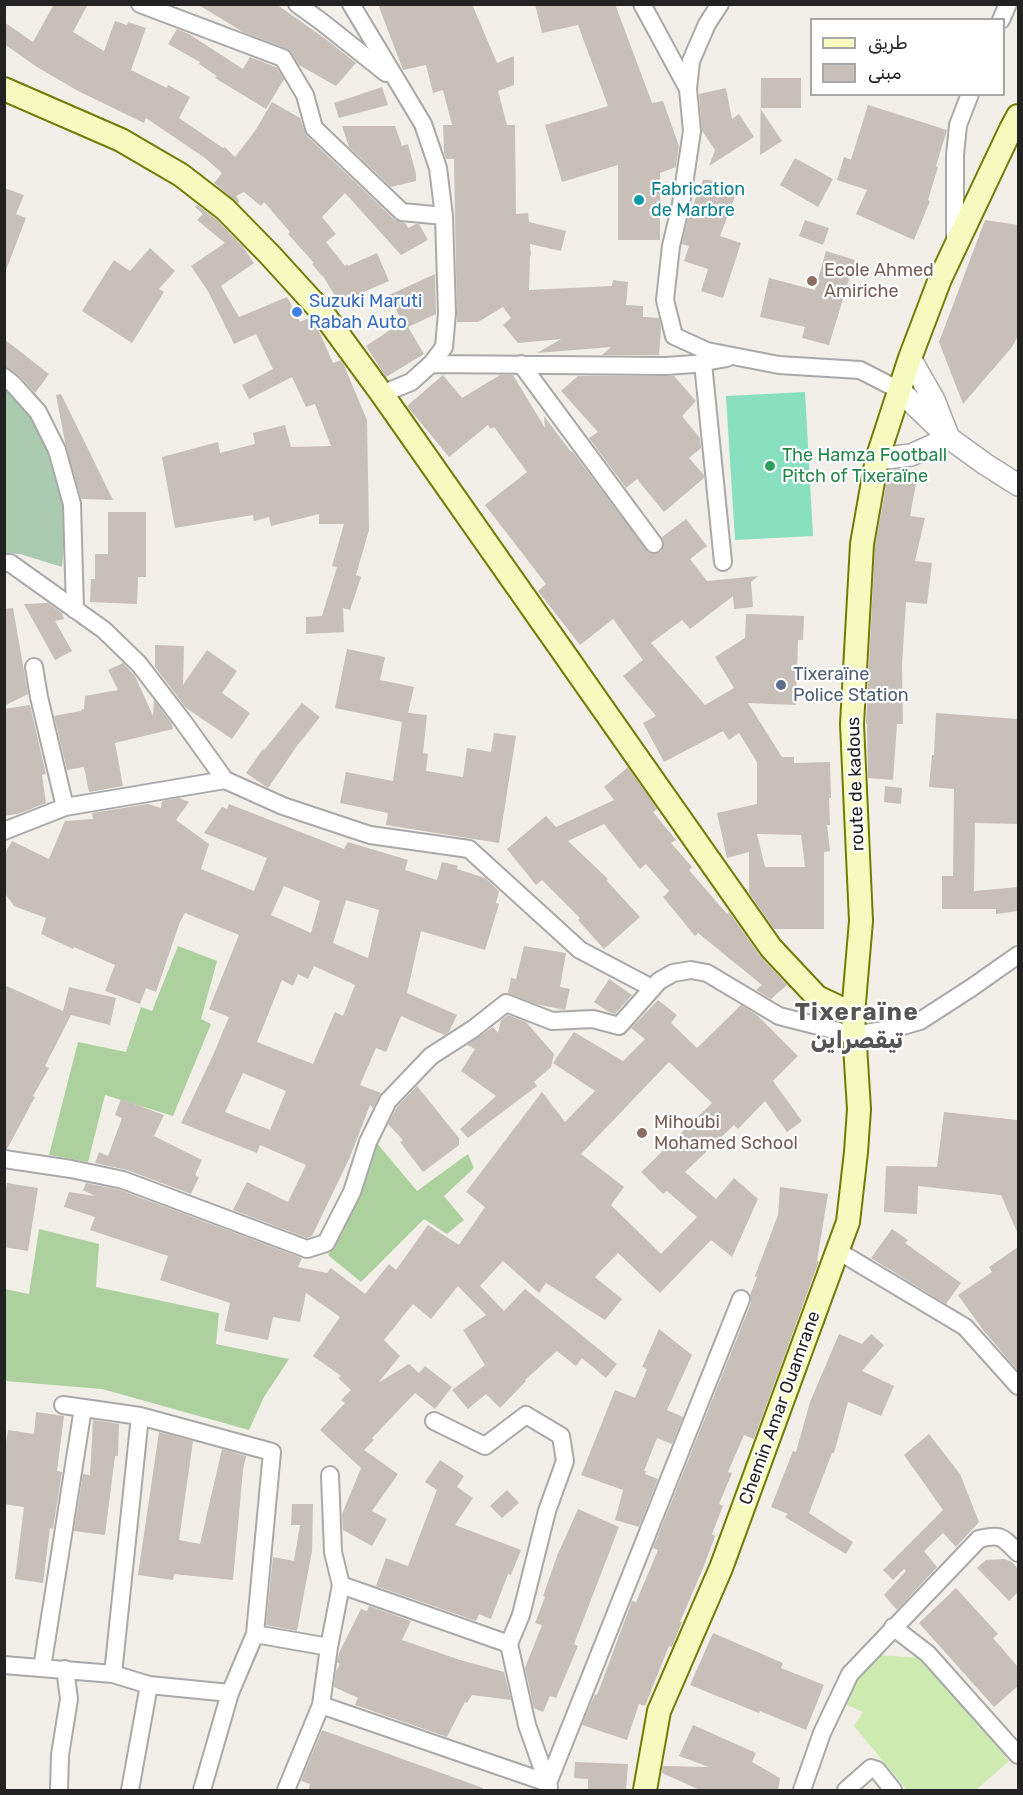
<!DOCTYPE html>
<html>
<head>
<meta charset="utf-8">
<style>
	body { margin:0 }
	#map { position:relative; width:1023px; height:1795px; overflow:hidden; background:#f2efe9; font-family:Rubik,Vazirmatn,sans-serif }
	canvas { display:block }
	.frame { position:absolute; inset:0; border:6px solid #222; pointer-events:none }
	.legend { position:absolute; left:810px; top:18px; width:195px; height:78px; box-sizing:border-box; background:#fff; border:2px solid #a7a7a7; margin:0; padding:8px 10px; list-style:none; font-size:18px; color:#222 }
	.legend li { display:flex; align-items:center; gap:12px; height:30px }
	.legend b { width:30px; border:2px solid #a7a7a7 }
</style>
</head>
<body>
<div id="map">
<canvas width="1023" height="1795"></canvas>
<div class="frame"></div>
<ul class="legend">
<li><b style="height:8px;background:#f7fabf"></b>طريق</li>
<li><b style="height:16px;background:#c7bfb8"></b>مبنى</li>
</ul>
</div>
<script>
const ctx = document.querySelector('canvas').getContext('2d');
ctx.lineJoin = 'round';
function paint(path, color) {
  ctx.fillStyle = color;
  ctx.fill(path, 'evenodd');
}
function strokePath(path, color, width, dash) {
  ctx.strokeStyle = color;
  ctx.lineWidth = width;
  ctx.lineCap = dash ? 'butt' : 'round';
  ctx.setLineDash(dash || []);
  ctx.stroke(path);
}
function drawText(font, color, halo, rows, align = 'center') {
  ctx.font = font + ' Rubik,Vazirmatn,sans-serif';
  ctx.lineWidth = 4.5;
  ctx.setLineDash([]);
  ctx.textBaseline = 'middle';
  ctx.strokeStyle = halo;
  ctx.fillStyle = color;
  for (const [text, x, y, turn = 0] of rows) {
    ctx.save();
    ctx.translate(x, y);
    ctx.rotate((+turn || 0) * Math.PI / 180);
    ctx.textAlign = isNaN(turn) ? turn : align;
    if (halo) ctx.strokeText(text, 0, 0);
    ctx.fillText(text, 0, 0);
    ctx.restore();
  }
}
paint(new Path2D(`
	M878 1655 924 1658 1009 1761 976 1790H907L854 1726 863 1712 844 1704 856 1680Z`), '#cdebb0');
paint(new Path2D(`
	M178 946 217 961 201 1019 211 1024 173 1116 105 1095 88 1162 49 1155 78 1042 126 1052 141 1007 152 1011Z
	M376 1142 417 1191 468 1154 474 1168 444 1196 464 1220 447 1234 424 1219 361 1282 328 1255 342 1234Z
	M39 1229 99 1244 96 1287 219 1313 216 1344 289 1359 264 1397 249 1430 102 1389 5 1381V1289L29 1294Z`), '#add19e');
paint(new Path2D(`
	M5 384 17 396 42 430 60 480 66 524 62 567 20 554 5 553Z`), '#aacbaf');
paint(new Path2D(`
	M805 392 813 536 735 540 726 396Z`), '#88e0be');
paint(new Path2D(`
	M54 4H88L73 32 104 51 115 21 127 25 128 22 146 28 131 70 167 88 168 85 190 97 179 118 223 148 225 147 235 157 255 131 272 102 300 118 307 136 395 220 405 223 408 228 416 224H419L428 240 401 255 345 193 322 217 336 234 326 242 345 266 347 264 348 266 377 253 389 281 366 291 343 309 323 276H322L312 264 314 263 288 234 290 232 264 202 261 206 244 192 236 196 239 201 238 203 214 183 222 173 205 158 146 118 144 123 78 91 37 67 4 44V22L33 42Z
	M197 4H276L327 40 356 63 336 86 299 65 292 53 287 49 243 32Z
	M378 4H472L497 63 514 56V85L498 91 507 125H515L516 214 528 213 529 222 566 231 561 251 530 244 531 255 530 256 529 290 612 286 613 280 628 282 626 305 643 306V317L659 318 661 327 659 355H602L611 347 537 353 561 339 518 343 503 325 511 318 503 307 478 322H457L454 159H446L444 152 443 125H452L443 90 433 93 426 65 403 70Z
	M535 4H615L652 103 663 101 679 146 676 167 660 173V240H618V165L562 182 545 125 608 106 578 25 542 33Z
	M177 29 189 34 243 69 250 57 276 67 284 79 266 109 215 78 217 76 199 64 200 62 168 44Z
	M761 78H801V108H760L782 141 760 155Z
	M382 87 388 105 339 118 334 103Z
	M726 88 732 119 739 114 754 137 709 166 715 150 702 131 699 94Z
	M868 105 947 130 936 166 938 167 928 200 930 201 914 240 856 214 867 190 837 180 844 157 851 160Z
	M342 126H395L402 146 408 144 416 174V181L391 187 349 147Z
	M795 158 833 179 818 207 780 185Z
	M703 180H710L737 191 720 236 741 243 723 298 701 291 708 269 684 261 689 246 682 244 688 218Z
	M4 188 24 195 16 214 26 218 6 270Z
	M197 205 216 219 243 247 254 263 221 286 239 317 287 297 300 322 309 318 318 329 333 363 341 360 343 363 367 420 369 530 356 575 361 577 350 610 343 608 344 632 306 634V617L322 616 337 567 332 566 344 524H319V514L271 526 269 517 254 521 253 515 175 528 162 457 218 442 220 453 255 444 253 433 285 425 291 447 331 446 315 404 306 407 292 377 249 399 242 385 273 369 256 334 234 344 209 293 191 266 225 243 197 220 203 214 195 207Z
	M805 220 829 228 823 245 799 236Z
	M985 220 1018 225V336L1012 347 963 404 939 342Z
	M150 248 175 271 159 289 164 292 132 343 82 311 114 260 130 271Z
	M826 251 855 260 829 345 802 338 805 327 760 317 769 278 815 290Z
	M435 274 436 314 408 327 424 354 386 377 366 346 402 322 389 295Z
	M4 339 49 374 35 393 20 376 10 369 4 367Z
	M443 375 462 398 500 375H513L545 428 544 416 571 452 572 451 649 553 655 554 661 552 664 543 662 537 686 519 707 546 690 559 707 581 758 576 751 582 753 607 734 609 733 596 690 629 682 620 651 643 705 705 734 688 715 657 745 638 746 614 804 616 803 640H798L796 705 748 703 782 757H794V763L830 762 831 798H829L830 825H827L830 851 824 852V929H774L749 893V852L727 858 717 813 757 804V762L739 733 729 740 723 731 664 762 643 723 656 716 623 676 643 660 613 619 580 645 538 591 546 584 485 505 527 472 494 427 490 429 488 425 449 457 407 406ZM757 834 801 835 805 867H765Z
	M578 376H674L696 401 682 416 700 438 701 448 689 458 704 475V478L664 512 637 479 626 488 589 438 598 432 561 391Z
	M61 394 113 500 81 499 65 442 56 395Z
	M897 469 918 473 910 516 925 518 915 561 932 563 927 604 906 602 902 665 903 724H897L893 780 868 778 867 724H866L875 546 889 470Z
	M108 512H146V577H138L137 604 90 602 91 579H95V554H108Z
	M48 603 62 613 64 619 55 621 72 651 55 660 24 604Z
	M13 608 28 694 4 706V609Z
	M155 645 184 646 183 685 207 650 237 671 222 693 250 713 232 739 186 708 155 667Z
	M347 649 385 657 380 680 414 687 408 713 427 715 423 753 428 754 426 771 463 777 467 748 491 752 494 733 516 736 499 843 386 825 388 813 340 803 346 772 393 781 402 722 335 708Z
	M123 663 135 676 153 716 154 700 172 724 173 729 115 743 123 786 89 792 84 767 67 770 54 716 81 711V710L84 709 85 696 118 690 108 670Z
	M302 703 320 717 297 746 268 788 246 773 263 749 264 750Z
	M30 705 46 774 42 775 46 803 18 814 4 816V709Z
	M936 713 1018 719V824L975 823 974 891 1018 887V911L996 914V909H942V876H953L954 789 929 787 932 755H934Z
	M628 767 657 809 653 812 676 840 671 843 692 867 689 870 727 914 729 912 760 956 787 985 771 999 756 990 762 985 698 933 695 936 663 897 669 891 646 864 640 869 604 824 568 841 608 879 607 881 640 917 604 949 578 920 580 918 542 880 536 885 507 849 546 816 556 827 614 800 604 787Z
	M885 786 902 788 901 804 884 802Z
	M179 798 189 802 176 820 209 844 201 869 254 891 267 858 204 833 222 807 227 809 229 804 344 849 348 842 408 860 405 870 437 880 442 862 458 866 457 869 485 878 499 891 496 903 499 904 485 950 421 931 407 993 457 1015 449 1032 444 1035 401 1016 386 1052 376 1048 360 1085 381 1093 373 1108 370 1105 350 1157 312 1236 307 1238 233 1210 247 1182 288 1202 306 1165 260 1145 257 1153 181 1123 214 1053 229 1017 209 1009 239 935 185 913 180 922 156 992 146 988 140 1004 105 991 115 965 74 947 73 949 41 934 46 918 14 906 4 892V855L12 841 49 859 65 821 93 819 92 813 148 804 161 808 162 801ZM284 886 320 901 311 933 271 915ZM346 900 379 910 368 958 333 943ZM314 966 355 985 343 1016 335 1012 313 1064 257 1042 282 980 293 986 298 974 308 979ZM243 1073 286 1091 270 1130 225 1112Z
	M524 946 566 953 560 987 570 989 565 1010 536 1004 508 993 511 978 516 979Z
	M609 979 632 995 615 1014 609 1012 594 1002Z
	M4 985 63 1011 69 987 116 998 110 1025 71 1015 45 1066 49 1068 33 1096 35 1097 7 1149H4Z
	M658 1000 677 1015 671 1023 697 1048 741 1005 758 1016 798 1056 773 1081 802 1121 787 1132 765 1101 738 1129 734 1125 685 1172 716 1199 734 1178 758 1199 732 1257 711 1240 660 1293 618 1253 595 1277 622 1299 605 1320 546 1283 539 1293 503 1261 480 1286 504 1311 525 1289 617 1364 606 1378 582 1358 576 1366 557 1351 525 1380 526 1381 500 1408 486 1394 468 1409 452 1390 485 1365 463 1330 486 1315 458 1286 431 1319 413 1304 384 1340 400 1356 378 1383 409 1364 419 1373 425 1366 452 1387 435 1409 415 1393 372 1438 374 1440 364 1450 398 1474 372 1511 387 1519 372 1546 343 1530 342 1514 361 1468 320 1430 345 1403 341 1400 351 1390 338 1378 341 1376 313 1356 340 1317 306 1293 300 1322 273 1317 268 1340 224 1331 230 1303 160 1280 168 1256 90 1230 95 1217 64 1207 69 1192 95 1196 83 1190 86 1183 120 1190 302 1258 298 1267 327 1273 331 1268 365 1294 389 1264 396 1270 428 1225 459 1245 485 1207 466 1192 542 1092 565 1122 595 1091 553 1063 574 1032 623 1061 645 1039 631 1028ZM669 1062 712 1103 641 1172 663 1194 667 1191 697 1217 661 1254 611 1205 624 1187 581 1154Z
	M508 1015 526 1022 554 1054 551 1067 534 1082 537 1086 468 1138 460 1129 496 1096 461 1071 475 1049 467 1045 493 1027 498 1033 501 1020Z
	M417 1086 459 1138V1145L423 1172 400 1142 403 1140 388 1124 397 1107Z
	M121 1099 164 1115 154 1136 202 1160 195 1175 199 1177 191 1194 127 1170 95 1163 99 1152 108 1156 122 1118 115 1115Z
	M944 1112 1018 1120V1234L1001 1195 918 1186 917 1214 884 1212 886 1166 937 1167Z
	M7 1183 38 1188 28 1251 4 1247V1200Z
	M780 1187 828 1194 817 1261H819L754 1439 744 1435 728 1472 732 1473 719 1504 723 1506 712 1534 715 1536 704 1566 680 1622H682L672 1647 669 1646 645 1706 639 1704 627 1740 582 1725 595 1694 597 1695 632 1601 636 1602 658 1550 653 1548 751 1303 750 1295 757 1277 755 1276 778 1215Z
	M892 1229 908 1240 905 1243 961 1283 946 1304 871 1258Z
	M1018 1247V1371L983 1330 958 1295 992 1272 989 1267Z
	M659 1329 692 1355 667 1410 683 1417 672 1444 657 1438 644 1471H646L645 1474 658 1479 639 1527 615 1520 623 1490 581 1475 615 1390 635 1398 647 1369 642 1367Z
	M839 1334 862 1344 871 1334 884 1345 862 1371 894 1386 881 1416 848 1402 834 1453H832L809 1513 853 1542 846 1554 785 1517 788 1514 771 1507 793 1451 796 1452 810 1402Z
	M36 1412 64 1416 57 1471 62 1472 53 1529 50 1528 43 1583 15 1579 24 1507 4 1504V1454L8 1430 34 1434Z
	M93 1420 119 1424 118 1456H115L105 1535 74 1531 83 1474 90 1475Z
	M159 1432 193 1441 179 1540 200 1544 222 1449 246 1456 243 1470 233 1580 174 1574 173 1580 138 1575Z
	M929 1434 960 1474 979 1522 956 1547 943 1533 924 1551 937 1567 897 1610 884 1595 906 1571 904 1569 893 1580 883 1570 943 1510 904 1455Z
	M440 1460 464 1476 457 1487 473 1498 455 1525 521 1550 511 1575 508 1574 491 1619 479 1614 476 1621 376 1586 386 1558 408 1566 437 1490 425 1482Z
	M507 1490 519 1503 502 1518 490 1506Z
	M292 1504H313L312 1551 297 1631 266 1625 273 1557 294 1561 300 1525H291Z
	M578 1509 619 1527 574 1644 578 1646 556 1698 550 1696 543 1712 534 1708 525 1668 542 1625 535 1623 545 1597 543 1596 557 1556Z
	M1004 1559 1012 1562 1018 1569V1592L1009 1601 977 1568 986 1560Z
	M956 1588 998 1634 993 1638 1018 1667V1686L994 1707 919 1623Z
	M369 1606 411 1621 402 1640 460 1660 504 1672 511 1700 472 1695 467 1703 465 1702 447 1737 355 1705 358 1698 334 1687 336 1671 340 1664 337 1662 339 1653 361 1609 367 1611Z
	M713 1633 783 1663 781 1668 824 1685 806 1730 760 1711 759 1713 690 1685Z
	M693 1725 756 1753 752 1762 780 1778 778 1791H702L662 1773 663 1766 709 1767 679 1756Z
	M322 1730 483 1788V1791H308L310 1784 301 1781Z
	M575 1762 628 1764 626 1791H588V1779L574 1778Z`), '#c7bfb8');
const minor = new Path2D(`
	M140 4 283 58 305 95 314 128 402 212 444 216
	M297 4 322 22 386 73
	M351 4 423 124 438 168 444 216 447 313 444 347 431 364 411 382 382 394
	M642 4 688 89
	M720 4 707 24 691 61 688 89 692 131 681 204 671 246 665 300 674 336 707 351 779 365 860 370 899 390
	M1001 20 1008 4
	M955 243V155L958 125 970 94
	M703 363 723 562
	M431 364 666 366 694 364 727 358
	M521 364 654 544
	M4 377 13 384 38 412 57 450 72 504 75 610
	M4 563H10L104 630 139 664 182 720 225 780 283 806 370 835 469 849 580 950 652 988
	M34 667 39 697 65 807
	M4 831 65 807 225 780
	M4 1159 71 1169 123 1180 307 1249 326 1243 352 1192 368 1142 388 1101 431 1056 473 1029 506 1003 552 1021 593 1019 619 1026 659 981 673 973 691 970 707 973 779 1016 854 1035 896 1028 920 1021 971 988 1018 955
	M838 1251 965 1327 1018 1386
	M63 1405 140 1416 272 1452 255 1634 230 1693 202 1790
	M434 1421 485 1446 526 1415 561 1436 565 1461 547 1511 521 1615 509 1644 527 1725 549 1787
	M341 1585 509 1644
	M893 1627 928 1654 1018 1755
	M255 1634 329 1647
	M4 1665 113 1674 149 1685 230 1693
	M42 1668 83 1408
	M113 1674 140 1416
	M321 1705 548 1783 741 1299
	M59 1790 60 1755 69 1699 65 1669
	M130 1790 149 1685
	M286 1790 321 1705 329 1647 341 1585 333 1552 330 1475
	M802 1790 822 1733 850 1674 979 1539C1002 1533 1003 1538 1018 1553
	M846 1790 871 1768 877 1770 893 1790`);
const tertiary = new Path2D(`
	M899 390 949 438 985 464 1018 485
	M877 459 911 455 949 438 934 400 910 358`);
const secondary = new Path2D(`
	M4 89 121 140 181 175 225 209 270 255 322 312 382 394 771 948 817 997 853 1014
	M645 1790 659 1711 721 1568 848 1222 856 1152 859 1109 853 1014 861 921 852 724 862 544 877 459 910 358 940 279 1011 129 1018 116`);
strokePath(minor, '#a9a9a9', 20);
strokePath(tertiary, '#a9a9a9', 24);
strokePath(secondary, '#707d05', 26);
strokePath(minor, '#fff', 16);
strokePath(tertiary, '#fff', 21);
strokePath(secondary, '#f7fabf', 22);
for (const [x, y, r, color] of [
	[639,200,6,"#0f9aa8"],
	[812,281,6,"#8d6e63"],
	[297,312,6,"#3f7fe0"],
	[770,466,6,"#2e9e5b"],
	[781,685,6,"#5c6f8a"],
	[642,1133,6,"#8d6e63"]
]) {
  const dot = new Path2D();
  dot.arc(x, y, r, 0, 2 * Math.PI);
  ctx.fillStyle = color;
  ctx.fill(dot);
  strokePath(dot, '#fff', 2);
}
drawText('18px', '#0d838f', '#fff', [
	["Fabrication",651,190],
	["de Marbre",651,211]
], 'left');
drawText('18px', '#785e54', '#fff', [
	["Ecole Ahmed",824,271],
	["Amiriche",824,292],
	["Mihoubi",654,1123],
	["Mohamed School",654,1144]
], 'left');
drawText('18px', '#366cbe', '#fff', [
	["Suzuki Maruti",309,302],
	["Rabah Auto",309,323]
], 'left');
drawText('18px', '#27864d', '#fff', [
	["The Hamza Football",782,456],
	["Pitch of Tixeraïne",782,477]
], 'left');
drawText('18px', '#4e5e75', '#fff', [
	["Tixeraïne",793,675],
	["Police Station",793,696]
], 'left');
drawText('18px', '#222', '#fff', [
	["route de kadous",856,784,-92],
	["Chemin Amar Ouamrane",780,1408,-70]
]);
ctx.letterSpacing = '1.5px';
drawText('bold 24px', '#555', '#fff', [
	["Tixeraïne",857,1013],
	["تيقصراين",857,1041]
]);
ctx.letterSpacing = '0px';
</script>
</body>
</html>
